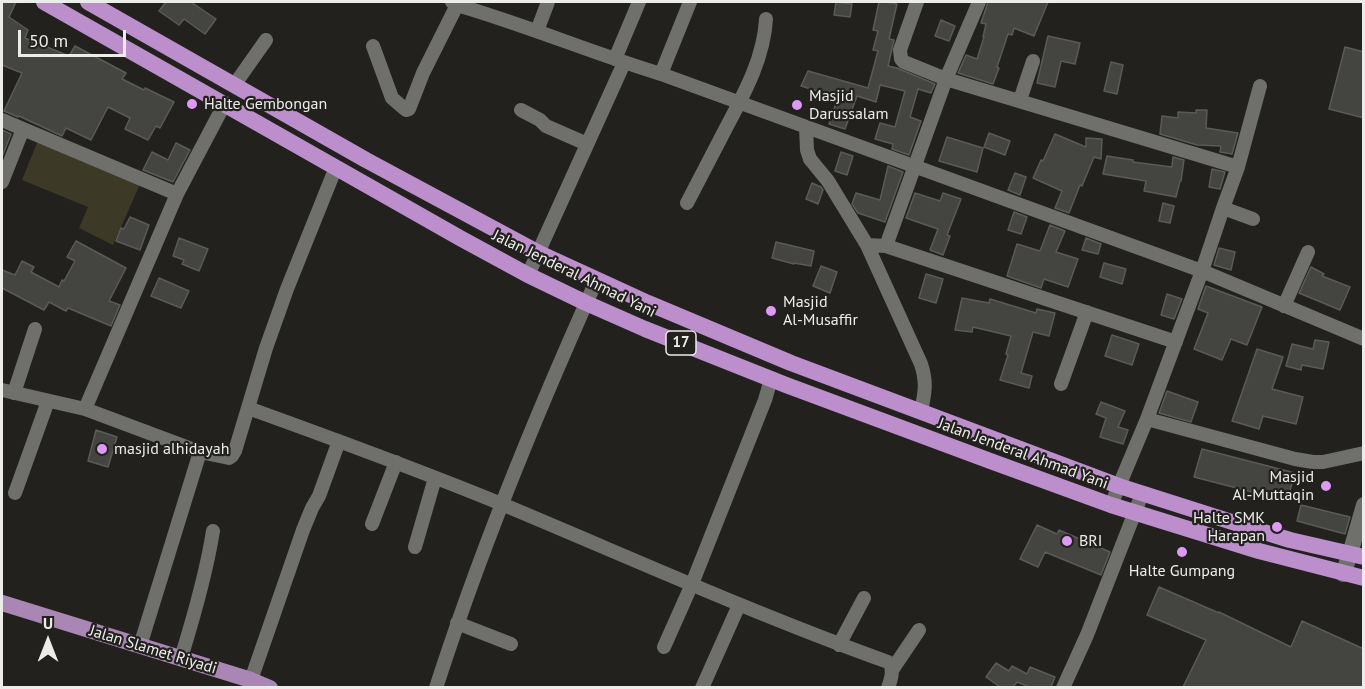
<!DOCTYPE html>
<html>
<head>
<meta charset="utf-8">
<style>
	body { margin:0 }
	#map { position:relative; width:1365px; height:689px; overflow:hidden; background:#22211e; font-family:"PT Sans",sans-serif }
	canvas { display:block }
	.frame { position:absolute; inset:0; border:3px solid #ececea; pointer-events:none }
	.north { position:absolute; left:18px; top:611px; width:60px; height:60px; -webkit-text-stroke:4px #22211e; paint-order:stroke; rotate:0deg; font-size:16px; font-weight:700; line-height:24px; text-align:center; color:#ececea }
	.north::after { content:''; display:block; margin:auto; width:21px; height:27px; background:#ececea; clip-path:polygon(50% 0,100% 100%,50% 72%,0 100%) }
	.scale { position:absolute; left:18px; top:30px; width:108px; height:27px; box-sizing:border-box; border:3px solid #ececea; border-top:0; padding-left:8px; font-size:18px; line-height:21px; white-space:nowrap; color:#ececea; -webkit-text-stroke:4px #22211e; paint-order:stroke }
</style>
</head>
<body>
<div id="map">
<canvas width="1365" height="689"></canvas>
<div class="frame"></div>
<div class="north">U</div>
<div class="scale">50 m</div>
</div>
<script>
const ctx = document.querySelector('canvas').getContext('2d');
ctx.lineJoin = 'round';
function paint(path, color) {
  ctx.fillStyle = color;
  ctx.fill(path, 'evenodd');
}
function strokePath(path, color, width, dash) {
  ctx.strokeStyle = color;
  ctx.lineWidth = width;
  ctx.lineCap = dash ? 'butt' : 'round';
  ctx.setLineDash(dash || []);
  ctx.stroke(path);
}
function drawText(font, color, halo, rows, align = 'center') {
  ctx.font = font + ' "PT Sans",sans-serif';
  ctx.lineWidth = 4.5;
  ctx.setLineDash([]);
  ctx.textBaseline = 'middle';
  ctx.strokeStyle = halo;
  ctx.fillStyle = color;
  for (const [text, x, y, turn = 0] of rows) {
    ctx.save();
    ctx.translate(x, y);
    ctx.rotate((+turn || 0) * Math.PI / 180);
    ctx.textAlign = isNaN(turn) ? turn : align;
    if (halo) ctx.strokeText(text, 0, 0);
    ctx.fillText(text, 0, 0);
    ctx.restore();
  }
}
paint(new Path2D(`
	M39 138 141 182 113 245 79 228 88 207 22 180Z`), '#3c3a27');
const building = new Path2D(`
	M2 2H16L9 17 28 30 25 38 69 56 75 46 126 73 122 79 144 90 145 88 174 102 160 128 156 126 148 140 125 129 130 118 108 107 91 140 66 128 62 136 19 116 18 117 4 111 22 73 2 65Z
	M166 2H191L216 19 205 34 184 19 179 25 159 11Z
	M836 2 852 4 850 17 834 15Z
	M879 2H886L897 4 889 39 894 40 888 66 897 68 935 84 931 93 918 89 910 117 921 121 909 155 892 149 893 144 875 139 880 123 895 127 905 91 880 85 876 102 857 96 845 129 829 124 838 97 801 86 808 71 868 88 878 51 873 50 878 31 873 30Z
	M988 2H1048L1034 36 1014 28 1012 35 1008 34 997 67 999 68 993 84 958 73 966 55 977 59 984 37H983L986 24 981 23Z
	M941 20 955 26 949 41 935 36Z
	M1048 36 1080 43 1075 64 1061 61 1055 87 1037 83Z
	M1345 47 1364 52V118L1329 109Z
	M1111 62 1123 65 1117 94 1104 91Z
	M1196 110H1207L1206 128 1238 133 1232 154 1220 152 1221 146 1197 145 1160 134 1162 116 1178 118V112L1196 113Z
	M2 130 11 134 2 157Z
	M989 133 1010 141 1005 155 984 147Z
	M1055 134 1086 147V138L1102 139 1101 159 1094 157 1082 186 1080 185 1069 213 1055 208 1062 191 1033 178 1041 160 1043 161Z
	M947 137 983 148 977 172 939 161Z
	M176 143 190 150 173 182 143 170 152 152 168 160Z
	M841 152 853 156 847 175 835 171Z
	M1107 156 1133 160V162L1172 167 1173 157 1184 160 1181 181H1180L1176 197 1144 191 1146 181 1103 174Z
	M888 166 903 172 885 222 858 213 852 204 856 193 880 200Z
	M1212 169 1225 172 1220 189 1209 187Z
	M1015 173 1026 177 1020 195 1008 190Z
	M812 183 821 187 823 190 818 204 806 199Z
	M915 193 940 201 943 193 961 199 947 235 950 236 943 255 930 250 938 229 906 218Z
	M1163 203 1174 206 1170 223 1159 221Z
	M1014 212 1027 217 1021 234 1008 230Z
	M130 217 149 225 140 250 116 241 121 228 124 229Z
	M1050 225 1065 231 1056 252 1078 259 1068 287 1044 279 1041 288 1007 276 1017 244 1040 251Z
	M179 238 208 249 199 271 182 264 184 260 173 256Z
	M1086 238 1101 244 1098 254 1082 250Z
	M76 241 126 268 109 301 120 305 111 326 68 308 66 311 49 302 44 310 2 288V270L15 275 22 261 34 267 31 272 59 287 62 280 64 281 75 261 67 257Z
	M776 242 814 251 811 266 794 263V264L772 258Z
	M1219 248 1235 252 1231 270 1214 265Z
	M1104 263 1126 269 1122 284 1100 277Z
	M821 266 837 272 830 293 813 286Z
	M1311 267 1324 274 1322 276 1350 287 1340 310 1299 293Z
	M926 274 943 279 936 303 919 298Z
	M159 278 189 291 181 308 151 296Z
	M1206 286 1262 307 1247 345 1231 339 1222 360 1194 349 1208 313 1198 309Z
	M1167 294 1182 299 1174 319 1161 315Z
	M962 298 989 303 990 299 1036 313 1037 309 1055 313 1049 336 1033 332 1021 373 1032 376 1029 388 1000 380 1008 355 1006 354 1011 336 973 327 972 332 955 330Z
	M1112 335 1139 344 1132 365 1105 356Z
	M1315 340 1329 342 1323 369 1302 365 1301 370 1286 366 1292 344 1313 349Z
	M1257 349 1283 357 1272 389 1303 397 1296 424 1263 416 1259 429 1232 421Z
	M1167 391 1198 402 1191 422 1159 413Z
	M1101 402 1125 411 1118 427 1128 430 1123 444 1100 437 1106 418 1096 414Z
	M96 430 117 437 108 467 88 461Z
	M1202 449 1295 473 1287 501 1194 477Z
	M1301 505 1350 517 1345 534 1297 521Z
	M1037 525 1057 534 1059 530 1110 552 1101 575 1045 552 1038 567 1020 559Z
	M1159 587 1219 613V612L1291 647 1302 621 1364 649V687H1183L1206 640 1147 615Z
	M996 663 1009 671 1012 666 1027 674 1030 667 1055 677 1051 687H1030L1017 682 1013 687H1000L986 677Z`);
paint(building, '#444440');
strokePath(building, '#5a5a56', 1.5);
strokePath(new Path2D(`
	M452 2 457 5C526 25 592 53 661 74L1202 271 1364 339
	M917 2 900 50 901 59 904 62 946 79 979 2
	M537 31 548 2
	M373 46 392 98 406 110 409 109 423 73 457 5
	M615 59 639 2
	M661 74 690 2
	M235 84 266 40
	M1020 100 1033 61
	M521 110 540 120 546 126 587 144
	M2 120 23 129
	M806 127 807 150 810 159 828 181 867 245 921 364C927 382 925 393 921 411
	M2 182 23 129 177 194 225 103
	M687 203C700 178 713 153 726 128 744 94 764 58 766 19
	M1223 208 1253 219
	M867 245 886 246 1176 342
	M886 246 946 79 1238 167
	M528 275 624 63
	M1284 306 1308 252
	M1061 384 1087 312
	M2 390 85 409 200 452
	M14 393 35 329
	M248 408C334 439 419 470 504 505 631 558 757 615 888 662L891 665C893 674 891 679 888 688
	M85 409 177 194
	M1147 419 1295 459 1313 462H1323L1364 453
	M15 493 48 401
	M1111 505 1147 419 1202 271 1223 208 1238 167 1260 86
	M372 524 396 462
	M415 547 435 478
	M457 623 511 644
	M839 645 864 598
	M140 646 200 452 229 458 232 456 235 451 266 348 287 289 336 167
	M664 647 692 584 765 400 771 379
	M181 658C194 616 206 575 213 531
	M892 670 919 630
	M251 680 303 530 312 508 319 496 339 441
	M436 688C481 548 537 412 597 279
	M702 688 739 605
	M1063 688 1087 635 1142 494`), '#6f6f6b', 14);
strokePath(new Path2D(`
	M1343 574 1350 554 1364 505`), '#6f6f6b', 16);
strokePath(new Path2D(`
	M2 603 251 680 270 688`), '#a986b3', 16);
strokePath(new Path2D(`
	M44 2 460 238 528 275 586 303 645 329 786 385 993 462 1111 505 1259 551 1364 578
	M88 2 366 160 539 253 648 303 791 363 1119 486 1254 529 1290 540 1364 557`), '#bc8ecb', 16);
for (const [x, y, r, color] of [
	[192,104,6,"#dd99f4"],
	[797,105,6,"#dd99f4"],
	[771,311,6,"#dd99f4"],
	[102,449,6,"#dd99f4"],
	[1326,486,6,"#dd99f4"],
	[1277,527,6,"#dd99f4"],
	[1067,541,6,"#dd99f4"],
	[1182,552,6,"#dd99f4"]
]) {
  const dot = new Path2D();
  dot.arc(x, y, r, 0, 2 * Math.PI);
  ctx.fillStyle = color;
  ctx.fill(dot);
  strokePath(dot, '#22211e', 2);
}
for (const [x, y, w] of [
	[681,343,30]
]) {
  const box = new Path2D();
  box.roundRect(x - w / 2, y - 12, w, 24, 4.5);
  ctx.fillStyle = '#22211e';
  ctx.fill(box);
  strokePath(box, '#ececea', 1.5);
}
drawText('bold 15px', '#ececea', null, [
	["17",681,343]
]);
drawText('16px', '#ececea', '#22211e', [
	["Masjid",809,96],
	["Darussalam",809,114],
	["Halte Gembongan",204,104],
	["Masjid",783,302],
	["Al-Musaffir",783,320],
	["masjid alhidayah",114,449],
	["Masjid",1314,477,"right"],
	["Al-Muttaqin",1314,495,"right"],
	["Halte SMK",1265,518,"right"],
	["Harapan",1265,536,"right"],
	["BRI",1079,541],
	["Halte Gumpang",1182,571,"center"]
], 'left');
drawText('16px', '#ececea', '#22211e', [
	["Jalan Jenderal Ahmad Yani",574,274,26],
	["Jalan Jenderal Ahmad Yani",1023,454,20],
	["Jalan Slamet Riyadi",153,650,17]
]);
</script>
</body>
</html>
